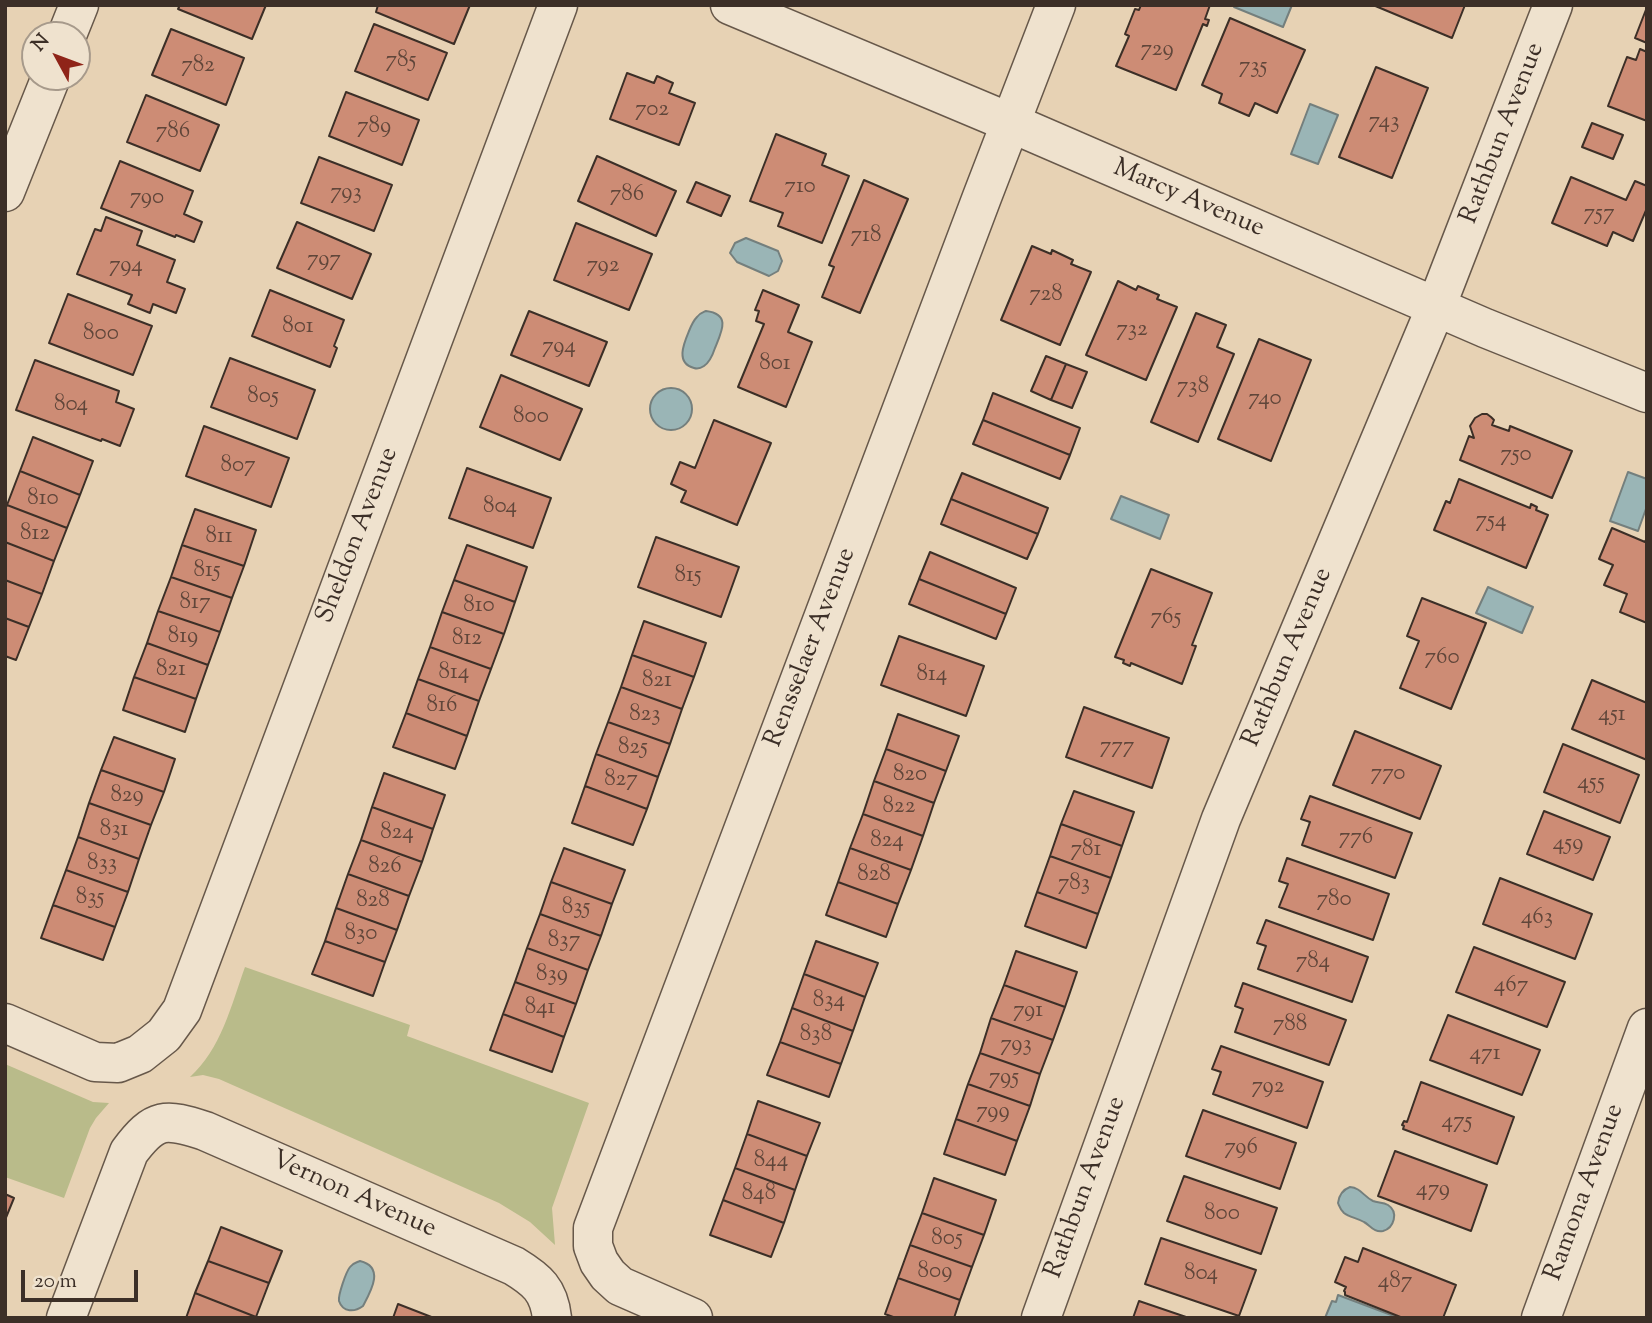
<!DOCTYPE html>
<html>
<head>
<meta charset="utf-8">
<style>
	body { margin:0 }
	#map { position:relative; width:1652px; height:1323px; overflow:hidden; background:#e7d2b4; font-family:"Sorts Mill Goudy",serif }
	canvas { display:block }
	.frame { position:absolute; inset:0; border:7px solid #3c2f27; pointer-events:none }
	.north { position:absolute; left:21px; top:21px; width:70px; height:70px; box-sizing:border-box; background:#efe2ce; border:2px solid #a79a8b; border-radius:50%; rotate:311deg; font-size:19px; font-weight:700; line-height:28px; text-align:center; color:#3c2f27 }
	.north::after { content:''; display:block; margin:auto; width:24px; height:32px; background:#8f2418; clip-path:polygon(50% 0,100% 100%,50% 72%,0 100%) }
	.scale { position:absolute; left:21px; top:1270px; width:117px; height:32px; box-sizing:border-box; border:4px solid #3c2f27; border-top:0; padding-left:9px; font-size:21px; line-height:24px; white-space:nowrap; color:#3c2f27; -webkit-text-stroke:5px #efe2ce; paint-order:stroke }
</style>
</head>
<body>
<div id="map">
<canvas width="1652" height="1323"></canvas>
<div class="frame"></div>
<div class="north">N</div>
<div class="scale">20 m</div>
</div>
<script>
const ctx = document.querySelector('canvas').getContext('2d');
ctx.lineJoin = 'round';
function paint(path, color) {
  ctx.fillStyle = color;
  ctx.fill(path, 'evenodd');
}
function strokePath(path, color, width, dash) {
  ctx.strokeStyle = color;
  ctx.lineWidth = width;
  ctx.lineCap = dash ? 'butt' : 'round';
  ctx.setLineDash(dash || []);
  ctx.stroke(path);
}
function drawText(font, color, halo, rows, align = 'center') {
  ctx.font = font + ' "Sorts Mill Goudy",serif';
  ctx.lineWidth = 5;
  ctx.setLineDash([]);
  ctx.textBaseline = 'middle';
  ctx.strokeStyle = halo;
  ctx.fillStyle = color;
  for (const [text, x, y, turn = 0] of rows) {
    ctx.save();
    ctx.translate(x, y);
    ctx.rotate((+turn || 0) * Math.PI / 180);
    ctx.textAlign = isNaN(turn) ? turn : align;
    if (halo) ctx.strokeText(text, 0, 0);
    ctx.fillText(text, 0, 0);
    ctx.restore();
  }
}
paint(new Path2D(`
	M245 967 410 1025 407 1036 589 1103 552 1208 555 1245 530 1222 499 1203 219 1079 203 1075 190 1077C221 1049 231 1006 245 967Z
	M5 1064 93 1102 109 1103 96 1118 90 1128 64 1198 5 1177Z`), '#b9bb8a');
const water = new Path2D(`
	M1235 5H1292L1283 27 1234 7Z
	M1310 104 1338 115 1318 164 1291 154Z
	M746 238 778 251 782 261 778 271 769 276 737 262 730 253 735 243Z
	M706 311C731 314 722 331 715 348 713 354 710 362 704 366 701 368 697 369 694 368 675 363 684 343 689 331 691 326 693 321 697 317 700 313 701 313 706 311Z
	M650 409a21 21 0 1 1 42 0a21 21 0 1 1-42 0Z
	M1628 472 1647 479V506L1638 531 1610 521Z
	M1121 496 1169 515 1160 539 1111 519Z
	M1488 587 1533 607 1522 633 1476 613Z
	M1350 1187C1361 1188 1363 1196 1373 1201 1378 1203 1383 1202 1388 1205 1399 1212 1394 1228 1383 1231 1374 1233 1370 1225 1364 1222 1357 1218 1349 1217 1344 1213 1340 1209 1340 1208 1338 1203 1339 1195 1342 1190 1350 1187Z
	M360 1261C385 1267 371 1291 363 1306 355 1312 343 1313 339 1301 338 1295 346 1272 350 1267 353 1263 355 1263 360 1261Z
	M1338 1295 1394 1316V1318H1325L1332 1301 1336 1302Z`);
paint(water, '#9ab5b6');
strokePath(water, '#747f7d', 2);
const building = new Path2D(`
	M180 5H266L252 39 178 9Z
	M378 5H470L454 44 376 12Z
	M1141 5H1210L1205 19 1209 20 1207 26 1203 24 1176 90 1116 66 1129 36 1125 34 1135 9 1139 10Z
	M1373 5H1465L1452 38Z
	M1647 7V43L1635 38Z
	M1230 18 1305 50 1277 113 1255 103 1249 116 1219 103 1222 94 1202 85Z
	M374 24 447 53 428 100 355 71Z
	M171 29 244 58 226 105 152 75Z
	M1640 49 1647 52V121L1608 106 1627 57 1636 60Z
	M1376 67 1428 88 1392 178 1339 157Z
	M627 73 654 83 657 76 673 83 669 93 695 103 679 145 610 119Z
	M346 92 419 120 402 165 329 136Z
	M146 95 219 125 200 171 127 142Z
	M1592 123 1623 135 1613 159 1582 147Z
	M776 134 826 154 822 165 849 176 822 243 778 226 783 213 750 201Z
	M597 156 676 191 656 236 578 201Z
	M319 157 392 185 374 231 301 203Z
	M120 161 193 191 184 214 202 222 194 242 176 235 175 237 101 208Z
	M1571 177 1626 200 1635 181 1647 186V208L1633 241 1613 232 1607 246 1552 223Z
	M864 180 908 199 860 313 822 297 834 267 829 265Z
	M696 182 730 196 721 216 687 202Z
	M106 217 142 231 137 245 175 260 167 282 185 289 176 313 153 304 150 313 128 304 132 295 77 274 95 229 101 231Z
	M297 222 371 254 352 299 277 268Z
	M576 223 652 254 629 310 554 280Z
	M1032 246 1051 254 1052 250 1073 260 1071 264 1091 272 1060 345 1001 320Z
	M1118 281 1136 290 1138 286 1159 295 1157 299 1177 307 1146 380 1086 355Z
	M270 290 344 320 334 346 337 348 330 367 252 336Z
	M763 290 799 305 788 332 812 342 786 407 738 387 764 324 756 321 759 311 755 310Z
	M68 294 152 326 133 375 49 343Z
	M529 311 607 342 589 386 511 355Z
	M1196 313 1226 325 1217 347 1234 354 1198 442 1151 422Z
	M1259 339 1311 360 1271 461 1218 439Z
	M1046 356 1066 364 1051 400 1031 391Z
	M230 358 315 390 297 439 211 407Z
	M35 360 119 391 116 402 134 409 120 446 102 439 101 441 16 410Z
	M1066 364 1087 372 1072 408 1051 400Z
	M501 375 582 409 560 460 480 427Z
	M993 393 1080 428 1070 455 983 420Z
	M1482 414H1487L1491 417 1494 420 1492 425 1509 431 1510 426 1572 451 1552 498 1460 460 1469 436 1474 438 1470 426 1475 418Z
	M714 420 771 443 737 525 681 502 686 491 671 484 680 462 695 468Z
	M983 420 1070 455 1060 479 973 444Z
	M204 426 289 458 271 507 186 476Z
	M33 437 93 461 80 495 20 471Z
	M467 468 551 498 533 548 449 518Z
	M20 471 80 495 67 528 7 505Z
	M962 473 1048 508 1038 534 951 499Z
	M1459 479 1530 508 1531 504 1537 507 1536 510 1548 515 1526 568 1434 530 1446 501 1450 503Z
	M951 499 1038 534 1027 559 941 524Z
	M7 505 67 528 54 561 5 542V509Z
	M195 509 256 530 244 566 182 545Z
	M1612 528 1645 542 1647 538V623L1620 612 1627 594 1604 585 1613 565 1599 559Z
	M656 537 739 567 721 617 638 587Z
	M5 542 54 561 42 594 5 580Z
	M182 545 244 566 232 598 171 577Z
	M467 545 527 567 515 602 454 580Z
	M930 552 1016 588 1006 614 919 579Z
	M1151 569 1212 593 1192 645 1196 646 1182 684 1131 663 1130 666 1123 663 1124 660 1115 657Z
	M171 577 232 598 220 632 158 611Z
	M919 579 1006 614 996 639 909 604Z
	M5 580 42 594 29 627 5 618Z
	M454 580 515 602 504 634 442 612Z
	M1422 598 1486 623 1451 709 1400 688 1419 641 1407 636Z
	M158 611 220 632 208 665 147 643Z
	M442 612 504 634 491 669 430 647Z
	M5 618 29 627 16 660 5 656Z
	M644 621 706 643 694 677 632 655Z
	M899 636 984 666 966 716 881 685Z
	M147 643 208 665 196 699 134 677Z
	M430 647 491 669 479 701 418 679Z
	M632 655 694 677 682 709 621 687Z
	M134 677 196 699 185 732 123 710Z
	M418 679 479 701 467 736 406 713Z
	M1592 680 1647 703V760L1572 729Z
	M621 687 682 709 670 744 608 722Z
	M1084 707 1169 738 1152 788 1066 757Z
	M406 713 467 736 455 769 393 747Z
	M898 714 959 736 946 771 886 749Z
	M608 722 670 744 658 777 596 754Z
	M1355 731 1441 766 1420 819 1333 785Z
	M114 737 175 759 164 792 101 770Z
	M1563 744 1639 775 1620 823 1544 792Z
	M886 749 946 771 934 803 874 781Z
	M596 754 658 777 647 809 585 786Z
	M101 770 164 792 151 825 89 803Z
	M384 773 445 795 433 829 372 807Z
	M874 781 934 803 923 836 863 814Z
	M585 786 647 809 633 845 572 823Z
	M1074 791 1134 812 1122 846 1061 824Z
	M1310 796 1412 833 1395 878 1302 845 1310 822 1301 819Z
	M89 803 151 825 139 859 78 837Z
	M372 807 433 829 422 862 361 840Z
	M1544 811 1610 837 1593 880 1527 854Z
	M863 814 923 836 911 870 850 848Z
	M1061 824 1122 846 1111 878 1050 856Z
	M78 837 139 859 128 892 66 870Z
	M361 840 422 862 409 896 348 874Z
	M564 848 625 870 612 904 551 882Z
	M850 848 911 870 898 904 838 882Z
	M1050 856 1111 878 1098 914 1037 892Z
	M1287 858 1389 894 1373 940 1279 907 1288 884 1279 881Z
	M66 870 128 892 115 927 53 905Z
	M348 874 409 896 397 930 336 908Z
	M1500 878 1592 914 1575 959 1483 924Z
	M551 882 612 904 601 936 540 914Z
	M838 882 898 904 886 937 826 915Z
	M1037 892 1098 914 1086 948 1025 926Z
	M53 905 115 927 103 960 41 938Z
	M336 908 397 930 385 962 325 941Z
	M540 914 601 936 588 970 527 948Z
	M1266 920 1368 957 1352 1002 1258 969 1266 946 1257 943Z
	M325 941 385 962 373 996 312 974Z
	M816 941 878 963 865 997 804 974Z
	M1474 947 1565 982 1547 1027 1456 992Z
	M527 948 588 970 576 1004 515 982Z
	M1016 951 1077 972 1065 1007 1004 985Z
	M804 974 865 997 853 1031 792 1008Z
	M515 982 576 1004 564 1037 503 1014Z
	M1243 983 1346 1020 1329 1065 1235 1032 1243 1009 1235 1006Z
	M1004 985 1065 1007 1053 1040 991 1018Z
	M792 1008 853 1031 841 1064 780 1042Z
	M503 1014 564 1037 552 1072 490 1050Z
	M1448 1015 1540 1050 1522 1095 1430 1060Z
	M991 1018 1053 1040 1040 1074 980 1053Z
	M780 1042 841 1064 829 1097 767 1075Z
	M1221 1046 1323 1082 1307 1128 1213 1094 1221 1072 1212 1069Z
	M980 1053 1040 1074 1030 1106 968 1084Z
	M1421 1082 1514 1117 1497 1164 1403 1129 1404 1126 1402 1125 1404 1121 1407 1122Z
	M968 1084 1030 1106 1017 1141 956 1119Z
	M758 1101 820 1123 807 1156 747 1134Z
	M1203 1110 1296 1143 1280 1189 1186 1156Z
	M956 1119 1017 1141 1005 1175 944 1154Z
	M747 1134 807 1156 795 1190 735 1168Z
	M1395 1151 1487 1185 1471 1231 1378 1196Z
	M735 1168 795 1190 784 1223 723 1200Z
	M1184 1176 1277 1208 1261 1254 1167 1221Z
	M934 1178 996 1200 984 1235 922 1213Z
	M5 1194 14 1198 5 1220Z
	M723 1200 784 1223 771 1257 710 1235Z
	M922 1213 984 1235 972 1267 910 1245Z
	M221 1227 282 1251 269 1283 208 1261Z
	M1161 1238 1256 1270 1239 1316 1145 1284Z
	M910 1245 972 1267 960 1300 898 1278Z
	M1363 1248 1456 1285 1443 1318H1403L1345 1295V1292L1344 1291 1346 1287 1335 1282 1345 1257 1358 1262Z
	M208 1261 269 1283 256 1317 195 1293Z
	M898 1278 960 1300 954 1318H896L885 1314Z
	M195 1293 256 1317V1318H186Z
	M1139 1301 1189 1318H1133Z
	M398 1304 434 1318H393Z`);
paint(building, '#cd8c75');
strokePath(building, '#3c2f27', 2);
const minor = new Path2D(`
	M730 5 1011 123 1485 328 1647 393
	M67 35 79 5
	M5 192 51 77
	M5 1023 95 1062 118 1063 140 1054 164 1035 182 1010 558 5
	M66 1318 129 1152C155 1117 165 1118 205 1131L514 1266C537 1280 549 1290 552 1318
	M693 1318 620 1286 608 1275 599 1262 593 1246V1228L982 197 1056 5
	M1041 1318 1221 819 1436 307 1553 5
	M1541 1318 1647 1028`);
strokePath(minor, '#67584a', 41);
strokePath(minor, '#efe2ce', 38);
drawText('23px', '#60463a', null, [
	["729",1157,51],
	["785",401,62],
	["782",198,67],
	["735",1253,68],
	["702",652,111],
	["743",1384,123],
	["789",374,128],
	["786",173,133],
	["710",800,188],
	["793",346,194],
	["786",627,196],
	["790",147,199],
	["757",1599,215],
	["718",866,237],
	["797",324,261],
	["794",126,267],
	["792",603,267],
	["728",1046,296],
	["801",298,328],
	["732",1132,331],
	["800",101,335],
	["794",559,348],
	["801",775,365],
	["738",1193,388],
	["805",263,398],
	["740",1265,400],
	["804",71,406],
	["800",531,418],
	["750",1516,456],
	["807",238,467],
	["810",43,500],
	["804",500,508],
	["754",1491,522],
	["812",35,535],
	["811",219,538],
	["815",207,572],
	["815",688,577],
	["817",195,604],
	["810",479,607],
	["765",1166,619],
	["819",183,638],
	["812",467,640],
	["760",1442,659],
	["821",171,671],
	["814",454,674],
	["814",932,676],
	["821",657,682],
	["816",442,707],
	["823",645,716],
	["451",1612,716],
	["777",1117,748],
	["825",633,749],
	["770",1388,775],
	["820",910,776],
	["827",621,781],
	["455",1591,784],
	["829",127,797],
	["822",899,808],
	["831",114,831],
	["824",397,834],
	["776",1356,839],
	["824",887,842],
	["459",1568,845],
	["781",1086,851],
	["833",102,865],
	["826",385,868],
	["828",874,876],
	["783",1074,885],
	["835",90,899],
	["780",1334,901],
	["828",373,902],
	["835",576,909],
	["463",1537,919],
	["830",361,935],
	["837",564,942],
	["784",1313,963],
	["839",552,976],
	["467",1511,987],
	["834",829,1002],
	["841",540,1009],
	["791",1028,1012],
	["788",1290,1026],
	["838",816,1036],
	["793",1016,1046],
	["471",1485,1055],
	["795",1004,1079],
	["792",1268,1088],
	["799",993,1113],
	["475",1457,1123],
	["796",1241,1149],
	["844",771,1162],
	["479",1433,1191],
	["848",759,1195],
	["800",1222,1215],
	["805",947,1240],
	["809",935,1273],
	["804",1201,1275],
	["487",1395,1283]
]);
drawText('26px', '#3c2f27', '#efe2ce', [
	["Rathbun Avenue",1504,134,-69],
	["Marcy Avenue",1188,200,23],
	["Sheldon Avenue",359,536,-69],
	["Rensselaer Avenue",812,648,-69],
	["Rathbun Avenue",1289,658,-67],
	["Rathbun Avenue",1087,1188,-70],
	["Ramona Avenue",1586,1193,-70],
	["Vernon Avenue",353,1196,24]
]);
</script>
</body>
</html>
